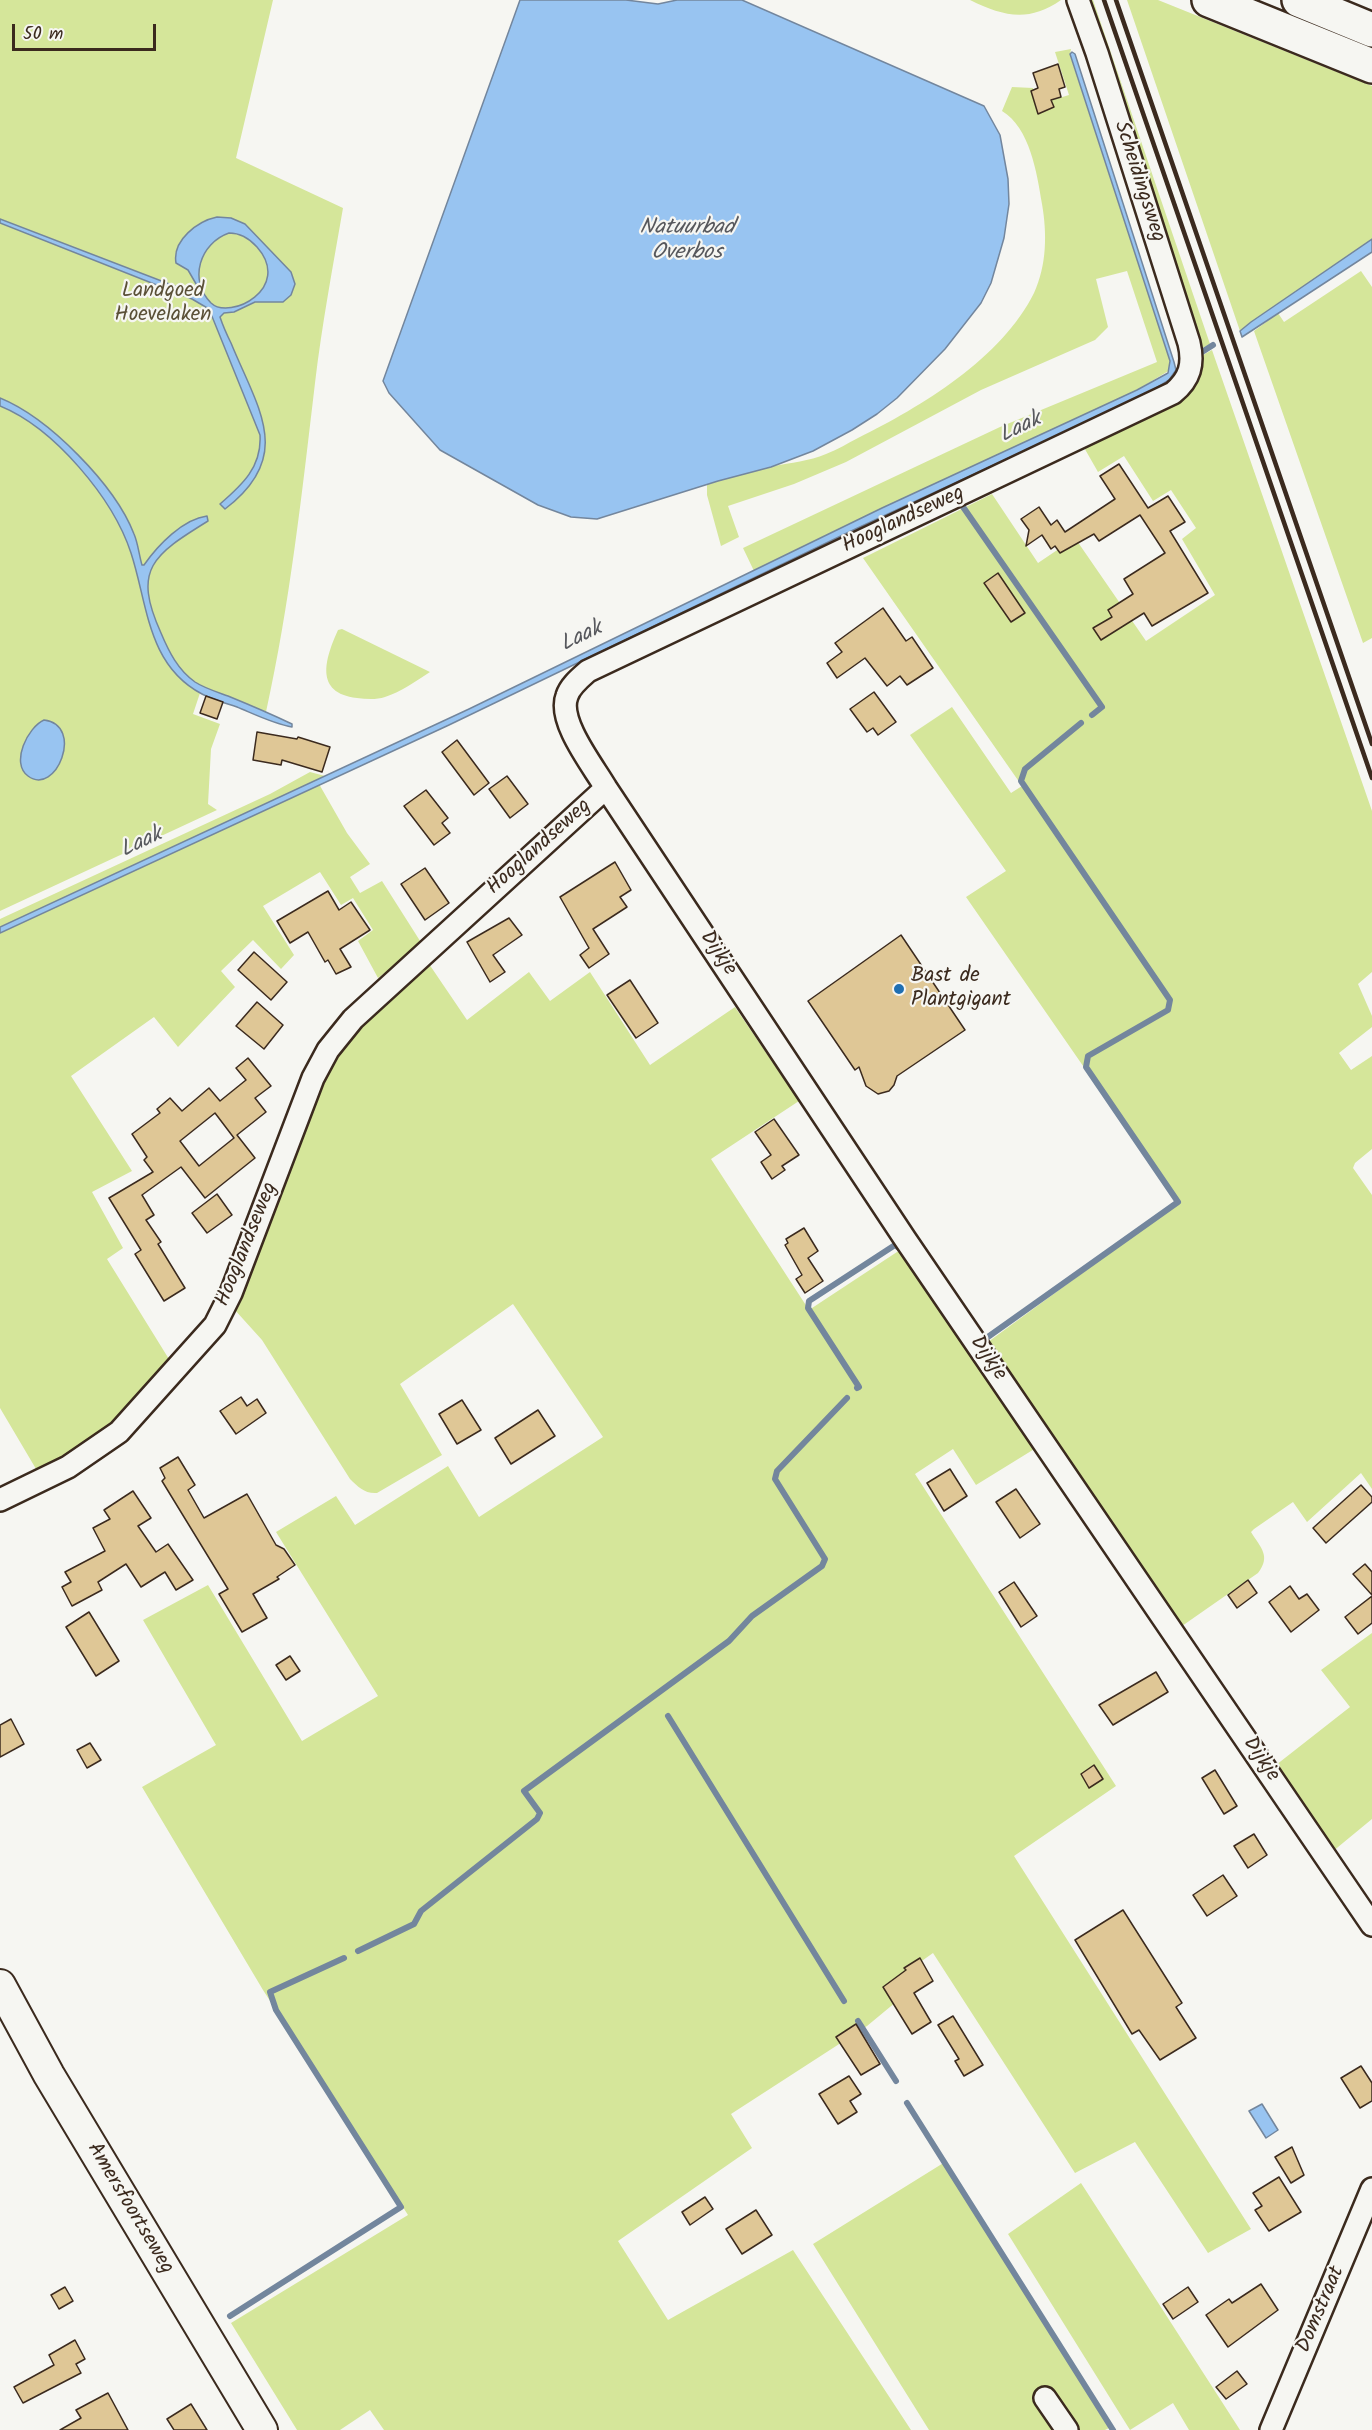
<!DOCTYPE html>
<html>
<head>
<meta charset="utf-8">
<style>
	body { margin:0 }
	#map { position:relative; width:1372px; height:2430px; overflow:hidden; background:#f6f6f2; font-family:Kalam,sans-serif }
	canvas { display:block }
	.scale { position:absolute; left:12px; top:24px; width:144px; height:27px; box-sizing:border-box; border:3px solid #3b2a1e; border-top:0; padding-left:8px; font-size:18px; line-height:21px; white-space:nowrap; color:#3b2a1e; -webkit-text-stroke:4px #f6f6f2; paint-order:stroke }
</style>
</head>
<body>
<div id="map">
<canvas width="1372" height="2430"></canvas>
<div class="scale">50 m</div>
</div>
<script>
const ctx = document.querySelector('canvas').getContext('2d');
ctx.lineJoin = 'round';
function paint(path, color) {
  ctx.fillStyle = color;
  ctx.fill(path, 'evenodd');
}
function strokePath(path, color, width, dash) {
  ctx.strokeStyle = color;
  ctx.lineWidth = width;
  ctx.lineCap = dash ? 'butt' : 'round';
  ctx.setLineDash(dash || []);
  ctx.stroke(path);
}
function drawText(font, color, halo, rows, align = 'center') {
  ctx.font = font + ' Kalam,sans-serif';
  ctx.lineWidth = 4.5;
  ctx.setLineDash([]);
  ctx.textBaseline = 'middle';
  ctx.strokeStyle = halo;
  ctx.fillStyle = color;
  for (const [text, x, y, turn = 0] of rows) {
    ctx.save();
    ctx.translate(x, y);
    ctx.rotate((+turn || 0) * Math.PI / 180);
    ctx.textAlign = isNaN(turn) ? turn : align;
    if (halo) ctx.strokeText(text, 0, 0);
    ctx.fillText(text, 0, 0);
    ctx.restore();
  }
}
paint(new Path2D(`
	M0 0H273L236 158 343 208C333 266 322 324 315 383 302 493 290 604 266 712L195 689 200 693 193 714 220 724 211 749 208 804 217 810 0 911Z
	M970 0H1061C1028 23 1003 16 970 0Z
	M1083 0H1093L1210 344 1201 349 1203 355 1212 350 1372 811V972L1358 984 1372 1016V1027L1339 1053 1351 1070 1372 1056V1149L1355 1163 1353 1168 1372 1195V1489L1361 1473 1307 1522 1293 1502 1254 1529 1251 1532C1261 1548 1271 1556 1258 1573L1182 1626 988 1342 1178 1203 966 897 1006 871 910 735 952 707 1011 793 1022 786 863 558 992 494 1038 563 1075 538 1146 641 1215 595 1182 539 1196 528 1171 490 1153 501 1124 456 1098 472 1082 444 1192 386Z
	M1127 0H1158L1372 86V239L1240 331Z
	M1071 49 1070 55 1170 361V370L1137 390 882 508 754 571 743 548 1000 427 1157 362 1127 271 1096 279 1108 327 1095 340 981 390 846 462 794 484 728 506 739 537 721 546 707 495V484C729 477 751 471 773 466 791 463 809 461 826 454 837 450 848 443 858 438 921 407 1002 358 1034 293 1047 265 1047 233 1042 204 1037 173 1030 128 1002 111L1012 87 1033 88 1039 104 1069 95 1055 52Z
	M1361 271 1372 287V638L1363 643 1254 331 1278 313 1284 322Z
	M342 629 430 672C416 681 401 692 385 697 376 700 366 699 357 698 314 693 325 659 338 630Z
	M310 772 325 776 0 927V919L270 794Z
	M319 784 347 833 370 864 350 877 360 893 382 881 422 944 378 978 358 941 373 930 353 898 341 905 320 872 263 906 294 955 281 969 253 940 221 971 235 987 178 1047 154 1017 71 1076 132 1171 92 1192 123 1248 107 1259 172 1364 116 1423 39 1474 0 1408V933Z
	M427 961 467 1020 529 972 550 1001 590 972 650 1065 735 1007 799 1101 711 1159 809 1310 900 1250 1036 1448 976 1485 953 1449 915 1474 1116 1786 1014 1856 1251 2229 1208 2253 1135 2142 1075 2173 933 1953 888 1985 896 2002 867 2026 731 2114 752 2148 618 2241 668 2320 793 2250 911 2430H384L370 2410 340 2430H297L231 2323 408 2215 263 1990 142 1787 216 1745 143 1620 208 1585 302 1741 378 1696 276 1532 336 1496 355 1525 448 1466 479 1517 603 1437 513 1304 400 1384 442 1455 377 1493C365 1494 358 1487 350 1479L262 1340 234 1309 319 1085 346 1039Z
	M1372 1633V1819L1332 1852 1276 1765 1350 1707 1321 1670Z
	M945 2162 1111 2427 1105 2430H929L813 2244Z
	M1081 2183 1222 2402 1240 2430H1189L1173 2403 1130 2430 1008 2234Z`), '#d5e69a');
const water = new Path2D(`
	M520 0H626L658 4 677 0H742L984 106 1000 135 1008 179 1009 204 1004 238 991 283 981 303 945 349 897 398 877 414 852 430 813 451 771 467 718 481 597 519 571 517 538 505 440 450 389 393 383 381Z
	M1072 52 1075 54 1174 362 1176 370 1169 380 1145 395 849 532 449 725 0 933V927L469 709 882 508 1137 390 1168 373 1170 361 1070 54Z
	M217 217 231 218 245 224 291 272 295 284 291 295 283 302H255L234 312 224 313 220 317C223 326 227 335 231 343 258 409 295 456 225 509L220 504C242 485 262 467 260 435L209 309 192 299 0 223V219L198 295 199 289 188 270 176 263C172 240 198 221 217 217ZM229 233C241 233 249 238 257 247 293 288 230 321 211 303 188 280 200 243 229 233Z
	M1372 239V252L1242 337 1240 331 1251 322Z
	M0 398C49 418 115 485 134 534 138 543 139 555 142 565H144C158 545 183 519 207 516L208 521C153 555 132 569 161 633 169 652 178 670 195 682 204 688 217 692 228 696 250 705 271 714 292 724V727C274 724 254 714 237 707 225 703 213 700 202 694 147 665 148 605 131 553 113 498 54 428 0 406Z
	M44 720C85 725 56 797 28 776 10 763 28 727 44 720Z
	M1262 2104 1278 2130 1266 2138 1249 2111Z`);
paint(water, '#98c4f1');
strokePath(water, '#73869d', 1.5);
strokePath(new Path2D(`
	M1202 352 1213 345
	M961 504 1102 707 1092 715
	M985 1339 1178 1202 1086 1067 1088 1056 1168 1010 1170 1000 1021 781 1025 769 1081 723
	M857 1388 859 1387 808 1308 809 1301 895 1245 902 1250
	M668 1716 844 2001
	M358 1951 414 1924 421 1911 537 1819 540 1813 524 1791 729 1641 752 1616 822 1566 825 1559 775 1479 777 1471 847 1398
	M858 2021 896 2081
	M907 2103 1113 2430
	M230 2316 401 2207 276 2010 270 1992 344 1958`), '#73869d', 6);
const building = new Path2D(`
	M1058 64 1065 87 1059 89 1061 97 1051 100 1054 107 1038 114 1031 91 1038 88 1033 73Z
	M1119 464 1148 508 1168 496 1185 522 1170 531 1208 593 1152 626 1144 613 1101 640 1093 628 1112 617 1108 610 1133 594 1124 579 1165 553 1140 515 1099 541 1094 534 1060 553 1055 546 1051 549 1042 535 1026 546 1029 530 1021 519 1039 507 1051 525 1057 520 1065 532 1115 499 1100 476Z
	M998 573 1025 613 1011 622 984 583Z
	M883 608 906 641 912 637 933 668 907 685 900 676 887 686 865 658 837 678 827 663 842 652 835 643Z
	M874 692 896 722 878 735 873 728 867 732 850 709Z
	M206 696 223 702 217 719 200 713Z
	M257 732 297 739 298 737 330 747 322 772 282 760 281 765 253 760Z
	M457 740 489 783 474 795 442 752Z
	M507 776 528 804 510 818 489 789Z
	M426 790 448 818 442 823 450 833 434 845 404 806Z
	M615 862 631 890 620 897 627 907 593 929 609 954 589 968 580 955 589 948 560 897Z
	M425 868 449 903 425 920 401 884Z
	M328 891 339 910 351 902 370 930 340 949 351 967 336 974 328 960 325 962 308 932 290 943 277 921Z
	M509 918 522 935 493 955 505 972 490 982 467 942Z
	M901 935 965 1030 897 1076 894 1085 889 1091 878 1094 866 1086 859 1067 855 1070 808 1001Z
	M254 952 287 982 271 1000 238 970Z
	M630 980 658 1023 636 1038 607 995Z
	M257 1002 283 1025 264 1049 236 1026Z
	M248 1058 271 1086 255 1098 266 1112 237 1135 255 1158 205 1198 181 1167 142 1195 154 1215 146 1220 161 1242 158 1244 185 1288 164 1301 135 1254 141 1250 109 1198 153 1172 144 1160 147 1157 132 1134 160 1113 157 1109 170 1098 182 1111 209 1088 220 1101 246 1080 236 1068ZM215 1113 234 1138 199 1166 180 1141Z
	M774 1119 799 1155 782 1166 785 1170 772 1179 761 1162 771 1155 755 1132Z
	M217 1194 232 1215 207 1233 192 1213Z
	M804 1228 818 1251 808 1258 823 1281 805 1293 796 1279 802 1275 785 1245 788 1243 786 1239Z
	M241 1397 247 1406 257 1399 266 1413 236 1434 220 1411Z
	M462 1400 481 1430 457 1444 439 1414Z
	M538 1410 555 1436 511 1464 495 1438Z
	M178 1457 195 1485 188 1490 204 1518 247 1494 276 1545 284 1549 295 1565 277 1577 279 1579 253 1594 267 1618 242 1632 219 1594 228 1589 162 1481 165 1478 160 1468Z
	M950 1469 967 1496 944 1511 927 1483Z
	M1361 1485 1372 1497V1502L1326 1543 1313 1528Z
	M1016 1489 1040 1524 1020 1538 996 1502Z
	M133 1491 151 1518 138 1526 156 1552 168 1544 193 1580 176 1590 165 1572 141 1587 126 1564 98 1582 102 1590 72 1606 62 1587 71 1582 65 1572 105 1551 93 1528 110 1519 104 1510Z
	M1365 1564 1372 1572V1595L1353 1574Z
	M1248 1580 1257 1593 1237 1608 1228 1595Z
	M1014 1582 1037 1616 1021 1627 999 1592Z
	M1290 1586 1299 1599 1307 1594 1319 1610 1291 1632 1269 1602Z
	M1372 1596V1623L1358 1634 1345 1617Z
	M89 1612 119 1661 96 1676 66 1627Z
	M290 1656 300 1671 286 1680 276 1665Z
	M1156 1672 1168 1692 1113 1725 1099 1705Z
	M11 1719 24 1744 0 1757V1725Z
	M90 1743 101 1760 87 1768 77 1750Z
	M1094 1765 1103 1779 1089 1788 1081 1774Z
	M1215 1770 1237 1806 1224 1814 1202 1778Z
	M1254 1834 1267 1855 1248 1868 1234 1846Z
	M1223 1875 1237 1896 1207 1916 1193 1895Z
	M1123 1910 1182 2003 1176 2007 1196 2038 1160 2060 1139 2030 1132 2034 1075 1940Z
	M920 1958 933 1981 914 1993 931 2022 912 2034 883 1987 906 1970 904 1968Z
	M953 2016 983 2065 964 2076 955 2061 959 2059 938 2025Z
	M856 2024 880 2064 861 2075 836 2037Z
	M1361 2066 1372 2083V2101L1360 2108 1341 2078Z
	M849 2076 861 2094 850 2101 857 2112 838 2124 819 2094Z
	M1292 2147 1304 2175 1291 2183 1275 2157Z
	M1279 2177 1301 2212 1269 2231 1255 2210 1262 2206 1253 2193Z
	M705 2197 713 2209 690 2225 682 2212Z
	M756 2210 772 2235 742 2254 726 2229Z
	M1261 2284 1278 2310 1228 2347 1206 2315 1229 2299 1232 2303Z
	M65 2287 73 2301 59 2309 51 2295Z
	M1188 2287 1198 2302 1173 2319 1163 2304Z
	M75 2340 85 2359 76 2364 81 2373 23 2403 14 2387 54 2365 49 2355Z
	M1237 2371 1247 2384 1226 2399 1216 2387Z
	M108 2393 128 2430H60L81 2418 76 2410Z
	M191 2404 207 2430H174L167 2419Z`);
paint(building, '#dfc796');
strokePath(building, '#3b2a1e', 1.5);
const minor = new Path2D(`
	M1078 0 1097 53 1189 343C1194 364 1190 379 1173 393L588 671C580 678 570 686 567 696 557 721 594 767 606 788L905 1239 1372 1925
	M0 1500 68 1467 119 1432 215 1325 231 1293 313 1078 328 1050 353 1019 606 788
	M1045 2398 1067 2430
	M1271 2430 1372 2189`);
const secondary = new Path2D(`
	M0 1985 49 2075 262 2430`);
const motorway = new Path2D(`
	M1209 0 1372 66
	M1299 0 1372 30`);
strokePath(minor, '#3b2a1e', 26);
strokePath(secondary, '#3b2a1e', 34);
strokePath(motorway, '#3b2a1e', 38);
strokePath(minor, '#f6f6f2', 21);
strokePath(secondary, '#f6f6f2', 30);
strokePath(motorway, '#f6f6f2', 33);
strokePath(new Path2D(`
	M1104 0 1372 778
	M1116 0 1372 744`), '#3b2a1e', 4.5);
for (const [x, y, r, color] of [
	[899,989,6,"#1f6fb2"]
]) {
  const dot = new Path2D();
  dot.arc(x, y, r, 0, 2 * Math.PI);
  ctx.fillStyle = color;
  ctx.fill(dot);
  strokePath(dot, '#f6f6f2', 2);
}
drawText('21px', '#3b2a1e', '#f6f6f2', [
	["Scheidingsweg",1138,182,72],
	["Hooglandseweg",904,521,-25],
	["Hooglandseweg",540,848,-42],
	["Dijkje",717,954,56],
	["Hooglandseweg",248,1245,-68],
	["Dijkje",987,1359,56],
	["Dijkje",1260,1760,56],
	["Amersfoortseweg",129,2209,59],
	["Domstraat",1322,2310,-67]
]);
drawText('21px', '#5a5037', '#f6f6f2', [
	["Landgoed",163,292],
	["Hoevelaken",163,316]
]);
drawText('21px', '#3b2a1e', '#f6f6f2', [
	["Bast de",911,977],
	["Plantgigant",911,1001]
], 'left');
drawText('italic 22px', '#57585d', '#f6f6f2', [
	["Natuurbad",687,229],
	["Overbos",687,254],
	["Laak",1021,429,-26],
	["Laak",582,638,-26],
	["Laak",142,844,-25]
]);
</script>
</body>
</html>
